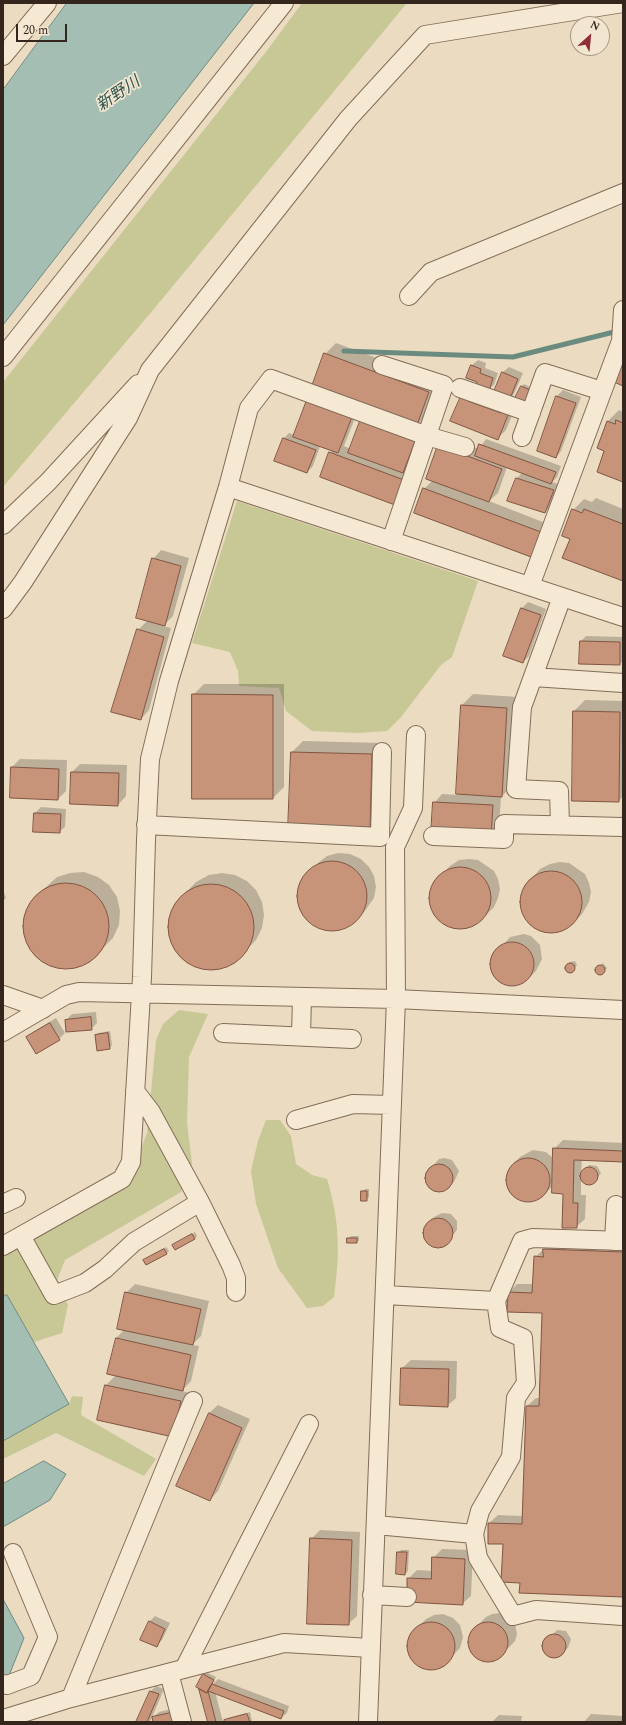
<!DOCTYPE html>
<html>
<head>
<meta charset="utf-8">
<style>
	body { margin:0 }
	#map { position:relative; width:626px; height:1725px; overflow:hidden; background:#ebdbc1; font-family:Spectral,serif }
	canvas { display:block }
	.frame { position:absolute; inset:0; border:4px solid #34261d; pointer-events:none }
	.north { position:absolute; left:570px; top:16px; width:40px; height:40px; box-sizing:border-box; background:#f3e6d1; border:1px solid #a79989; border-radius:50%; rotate:27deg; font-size:11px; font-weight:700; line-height:16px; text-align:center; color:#34261d }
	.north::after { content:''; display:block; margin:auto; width:14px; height:18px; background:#8f2e36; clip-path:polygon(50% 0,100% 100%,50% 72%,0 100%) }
	.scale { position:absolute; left:16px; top:24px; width:51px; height:18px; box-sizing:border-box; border:2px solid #34261d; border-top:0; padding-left:5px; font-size:12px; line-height:14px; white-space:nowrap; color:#34261d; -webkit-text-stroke:3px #f3e6d1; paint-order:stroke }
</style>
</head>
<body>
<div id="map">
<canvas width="626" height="1725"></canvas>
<div class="frame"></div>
<div class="north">N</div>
<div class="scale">20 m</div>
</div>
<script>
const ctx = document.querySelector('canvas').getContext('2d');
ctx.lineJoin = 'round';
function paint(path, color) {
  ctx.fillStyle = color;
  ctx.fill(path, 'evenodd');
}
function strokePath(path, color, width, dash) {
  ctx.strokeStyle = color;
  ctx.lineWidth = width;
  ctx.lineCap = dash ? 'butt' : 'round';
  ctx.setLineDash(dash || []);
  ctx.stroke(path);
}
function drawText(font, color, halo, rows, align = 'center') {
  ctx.font = font + ' Spectral,"Noto Sans JP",serif';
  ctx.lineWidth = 3.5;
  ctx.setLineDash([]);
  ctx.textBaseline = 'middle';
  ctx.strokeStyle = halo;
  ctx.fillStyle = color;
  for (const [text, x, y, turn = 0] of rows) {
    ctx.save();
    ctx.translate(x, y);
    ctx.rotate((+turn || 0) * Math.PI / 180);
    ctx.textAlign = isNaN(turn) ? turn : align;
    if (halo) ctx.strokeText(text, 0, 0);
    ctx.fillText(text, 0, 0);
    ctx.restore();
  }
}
paint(new Path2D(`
	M302 3H407L153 310 3 487V382L269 48Z
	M237 501 478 581 452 657 441 665 401 717 387 731 358 733 312 731 286 711 279 688 239 686 238 671 230 652 192 643Z
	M179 1010 208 1014 189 1057 187 1123 192 1163 181 1192 65 1260 56 1283 68 1305 62 1333 34 1342 7 1295 3 1297V1250L130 1179 147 1133 156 1040 163 1024Z
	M266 1120H280L291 1136 296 1164 312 1175 327 1179C340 1222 340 1253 334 1297L323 1306 307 1308 278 1268 256 1204 251 1171 258 1141Z
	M72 1396 83 1397 81 1415 156 1459 144 1476 56 1433 3 1459V1441L69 1404Z`), '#c7c896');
const water = new Path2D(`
	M67 3H254L3 325V90Z
	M7 1295 69 1404 3 1441V1297Z
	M44 1461 66 1474 50 1500 3 1527V1484Z
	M3 1599 24 1638 8 1678 3 1677Z`);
paint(water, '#a4beb4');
strokePath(water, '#6c8b80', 1);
paint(new Path2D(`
	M336 343 439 381 427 416 417 425 424 428 411 464 405 469 412 472 403 496 395 504 321 477 332 450 320 446 313 466 307 472 276 460 284 438 289 433 295 435 307 400 316 392 359 408 344 446 351 449 363 417 370 410 312 388 325 354Z
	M478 360 486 363 485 368 498 373 494 385 488 390 479 381 472 365Z
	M509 367 523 373 514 394 509 400 494 394 503 372Z
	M524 384 532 388 527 398 521 387Z
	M563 390 581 397 561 451 556 457 538 450 557 396Z
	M463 394 518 401 506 430 498 438 452 421Z
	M619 410 623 412V481L606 451 608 421Z
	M448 438 479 449 486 439 561 466 557 477 552 482 558 484 550 506 545 512 517 478 523 472 507 467 498 493 489 501 548 524 539 547 531 556 424 489 433 480Z
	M596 498 623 509V580L571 538 573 510 584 499 592 502Z
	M161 550 189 558 173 616 163 626 171 628 149 710 141 719 138 630 148 620 153 559Z
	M528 602 546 609 529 656 523 662 505 655 522 608Z
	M586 636 623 637V661L620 664 581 641Z
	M204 684H284V787L273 798 193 695Z
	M473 694 518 697 513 785 501 797 499 827 491 836 434 803 442 794 457 795 462 705Z
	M585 700 623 701V796L619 801 574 711Z
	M303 741 383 743 381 820 370 831 292 752Z
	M20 759 67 760 66 791 58 799 12 767Z
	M80 764 127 765 126 796 118 805 72 772Z
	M41 807 66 809 65 827 59 832 35 813Z
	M338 853 350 854 361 859 369 867 374 876 376 887 374 898 364 912 355 921 342 929 332 930 321 929 311 923 304 915 299 904 298 892 302 881 318 863 327 856Z
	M469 859 478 860 494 871 498 879 500 889 498 898 494 907 479 922 470 927 460 929 450 926 440 921 434 913 430 903V893L434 883 450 866 459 860Z
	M560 862 569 863 585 874 589 883 591 892 589 902 582 914 573 923 561 930 551 932 540 930 531 925 525 916 521 907V896L525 886 540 869 550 864Z
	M84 872 98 877 109 885 117 897 120 911 119 925 113 938 92 959 79 966 66 968 52 965 40 959 31 949 25 936 24 922 27 909 34 898 57 877 70 873Z
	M222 873 235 875 247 881 256 890 262 902 264 915 262 928 256 940 235 961 224 967 209 969 195 966 182 958 173 946 169 933V918L175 904 196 882 209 875Z
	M3 890 6 898 3 901Z
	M524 934 531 936 540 945 542 959 536 971 527 980 522 984 508 985 501 983 492 971V957L510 937Z
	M575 961 577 965 574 968 570 971 566 969 570 962Z
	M603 963 607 968 602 973H598L596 969Z
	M96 1012 97 1023 91 1029 66 1020 72 1014Z
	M56 1018 65 1033 59 1039 36 1053 27 1038 33 1032Z
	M110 1031 112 1045 110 1048 96 1035 98 1033Z
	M563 1140 623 1143V1161L582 1159 581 1174 589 1165 597 1166 601 1173 593 1183 589 1184 581 1179V1195H586L585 1219 576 1227 565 1193 553 1186 543 1195 531 1201 517 1198 511 1194 506 1180 511 1166 520 1157 533 1150 546 1152 554 1159V1149Z
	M444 1158 452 1160 459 1171 454 1182 447 1188 439 1191 431 1188 426 1181 427 1172 439 1159Z
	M365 1189H369V1197L366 1200 362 1192Z
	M442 1213 451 1214 457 1221V1230L445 1244 441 1246 432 1245 429 1243 424 1235 425 1226 434 1217Z
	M195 1232 197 1236 195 1239 173 1245Z
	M351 1236H359V1240L357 1242 348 1239Z
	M553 1241 623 1244V1596L521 1582 504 1543 489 1523 498 1515 523 1516 527 1406 536 1398H540L543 1312 509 1292 517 1284H534L535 1257Z
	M166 1247 169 1251 166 1254 144 1260Z
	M135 1284 209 1301 201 1336 192 1345 199 1346 191 1381 182 1391 189 1393 181 1428 99 1420 106 1385 116 1375V1338L125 1329 126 1293Z
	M411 1360 457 1361 456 1398 447 1406 402 1368Z
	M218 1405 250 1419 218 1491 210 1500 209 1413Z
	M320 1530 360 1532 357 1616 348 1624 311 1539Z
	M442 1549 473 1550 471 1596 462 1604 408 1579 417 1570 433 1571V1558Z
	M401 1550H409L408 1571 405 1574 398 1553Z
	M500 1613 509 1617 515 1624 517 1634 515 1641 500 1657 493 1661H482L474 1655 469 1645 470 1633 486 1617 492 1614Z
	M443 1614 453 1618 460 1625 463 1637 460 1648 444 1665 434 1669 421 1667 412 1660 408 1647 410 1635 426 1619 434 1615Z
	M155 1616 170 1623 162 1640 157 1646 149 1622Z
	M557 1630 566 1631 571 1639 568 1648 558 1656 548 1655 543 1647 544 1643Z
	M206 1672 216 1677 212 1685 218 1679 289 1706 287 1713 281 1718 215 1692 223 1722H210L200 1688 203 1674Z
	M156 1686 164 1689 150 1722H138L151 1691Z
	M176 1708 180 1722H154L153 1717 159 1712Z
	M250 1712 252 1722H226L228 1718Z
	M591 1714 623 1716V1722H584Z
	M499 1715 522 1716 521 1722H492Z`), '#0003');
strokePath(new Path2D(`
	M344 351 513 357 618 331`), '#6c8b80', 5);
const building = new Path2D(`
	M324 353 429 392 416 428 311 389Z
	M623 358V386L614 382Z
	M471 365 481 369 480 373 493 378 489 391 476 386 477 382 466 378Z
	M502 372 518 379 509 401 493 394Z
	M521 386 530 390 525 402 515 398Z
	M462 394 470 397 468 401 501 413 504 408 510 410 498 440 450 421Z
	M556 396 576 403 556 458 537 451Z
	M307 400 352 417 338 453 293 437Z
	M362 416 417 436 403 473 348 453Z
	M616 420 623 423V482L597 472 604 451 597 448 607 421 615 424Z
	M283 438 316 450 307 473 274 461Z
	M479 444 556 472 551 484 475 456Z
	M438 445 502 469 489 502 426 479Z
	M329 452 404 480 395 505 320 477Z
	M516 478 554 490 545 513 507 501Z
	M423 488 541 532 531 557 414 513Z
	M572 509 582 513 584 509 623 524V581L562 558 570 539 562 536Z
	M152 558 181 566 165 626 136 618Z
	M521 608 541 615 523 663 503 656Z
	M137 629 164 637 141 720 111 712Z
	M580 641 620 642V665L579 664Z
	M192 694 273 695V799H192Z
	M461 705 507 708 502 797 456 794Z
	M573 711 620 712 619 802 572 801Z
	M291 752 372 754 370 832 288 830Z
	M11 767 59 769 58 800 10 798Z
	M71 772 119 773 118 806 70 804Z
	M433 802 493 805 491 837 431 834Z
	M34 813 61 814 60 833 33 832Z
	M297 896a35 35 0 1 1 70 0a35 35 0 1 1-70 0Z
	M429 898a31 31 0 1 1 62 0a31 31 0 1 1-62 0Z
	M520 902a31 31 0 1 1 62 0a31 31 0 1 1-62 0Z
	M23 926a43 43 0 1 1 86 0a43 43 0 1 1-86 0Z
	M168 927a43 43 0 1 1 86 0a43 43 0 1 1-86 0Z
	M490 964a22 22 0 1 1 44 0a22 22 0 1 1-44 0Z
	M565 968a5 5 0 1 1 10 0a5 5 0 1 1-10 0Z
	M595 970a5 5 0 1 1 10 0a5 5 0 1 1-10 0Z
	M91 1017 92 1030 66 1032 65 1020Z
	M50 1023 60 1040 36 1054 26 1037Z
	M108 1033 110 1049 97 1051 95 1035Z
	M553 1148 623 1151V1162L574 1160 573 1203H578L577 1228H562L563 1194 552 1193Z
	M506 1180a22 22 0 1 1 44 0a22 22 0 1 1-44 0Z
	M425 1178a14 14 0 1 1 28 0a14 14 0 1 1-28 0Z
	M580 1176a9 9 0 1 1 18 0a9 9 0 1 1-18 0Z
	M361 1191H367V1201H361Z
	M423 1233a15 15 0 1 1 30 0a15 15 0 1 1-30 0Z
	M192 1234 195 1239 175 1250 172 1245Z
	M347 1238H357V1243H347Z
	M164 1249 167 1254 146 1265 143 1260Z
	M543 1249 623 1252V1597L519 1593 520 1583 501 1582 503 1544H488V1523L522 1524 526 1406H539L542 1313 507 1312 508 1292 532 1293 534 1256 543 1257Z
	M125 1292 201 1309 193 1345 117 1329Z
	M116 1338 191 1355 183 1391 107 1374Z
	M401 1368 449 1369 448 1407 400 1405Z
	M105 1385 181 1401 173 1437 97 1420Z
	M209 1413 242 1428 210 1501 176 1486Z
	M310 1538 352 1540 349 1625 307 1624Z
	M397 1552H407L405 1575 396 1574Z
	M432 1557 465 1559 463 1605 407 1602V1578L431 1579Z
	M149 1621 165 1629 157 1647 140 1640Z
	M468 1642a20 20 0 1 1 40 0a20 20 0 1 1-40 0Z
	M407 1646a24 24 0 1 1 48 0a24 24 0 1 1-48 0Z
	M542 1646a12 12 0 1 1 24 0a12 12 0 1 1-24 0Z
	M203 1674 214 1680 207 1693 196 1687Z
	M212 1684 284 1711 281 1719 208 1691Z
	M199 1689 207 1693 208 1691 216 1722H208Z
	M150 1691 159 1694 147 1722H136Z
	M171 1713 173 1722H153L152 1717Z
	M247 1714 250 1722H224V1720Z`);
paint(building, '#c79379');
strokePath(building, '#815541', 1);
const minor = new Path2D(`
	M3 56 47 3
	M409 296 431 272 623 193
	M3 357 284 3
	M382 365 444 385 391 541
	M460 388 531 413
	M522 437 545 373 602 391
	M228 487 623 617
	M3 525 48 482 138 384
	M530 586 621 341 623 310
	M3 609 23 582 128 418 150 370 348 119 425 35 623 3
	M533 677 623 683
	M146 825 380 837 382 752
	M560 825 559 791 516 789 522 707 562 597
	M433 836 504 839V824L623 827
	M3 995 43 1009
	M3 1032 66 995 79 992 396 999 623 1010
	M223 1033 352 1039
	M301 1036 302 997
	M135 1091 151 1112 200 1202 231 1265 236 1278V1292
	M296 1120 353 1104 392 1105
	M3 1204 16 1198
	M21 1236 54 1295 85 1283 105 1269 134 1242 200 1202
	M614 1241 616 1205
	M623 1241 533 1238 522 1241 496 1301 500 1328 523 1338 526 1383 516 1398 511 1457 480 1511 474 1534 478 1558 513 1616 536 1610 623 1616
	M3 1246 122 1179 131 1162 142 977 146 840 150 759 169 681 228 487 249 408 271 379 427 436 465 447
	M385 1295 496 1301
	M376 1525 474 1534
	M372 1595 407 1597
	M184 1669 309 1424
	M169 1673 182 1722
	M3 1684 7 1685 31 1676 48 1637 13 1553
	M71 1698 193 1401
	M3 1719 71 1698 284 1643 371 1648
	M368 1722 396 999 395 847 413 808 416 735`);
strokePath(minor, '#836d5a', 20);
strokePath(minor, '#f6e9d4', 18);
drawText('italic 16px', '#2d534d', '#f3e6d1', [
	["新野川",119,95,-34]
]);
</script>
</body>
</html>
